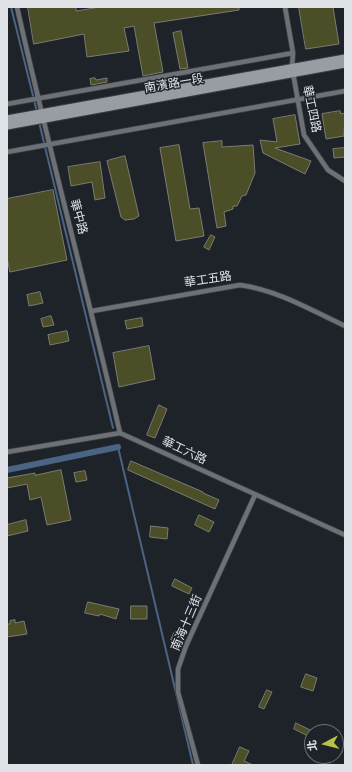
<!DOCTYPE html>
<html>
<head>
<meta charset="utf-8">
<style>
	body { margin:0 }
	#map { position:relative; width:352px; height:772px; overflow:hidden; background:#1e232a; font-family:Signika,"Noto Sans TC",sans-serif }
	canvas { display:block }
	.frame { position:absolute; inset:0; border:8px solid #dfe3e8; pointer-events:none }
	.north { position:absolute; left:304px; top:724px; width:40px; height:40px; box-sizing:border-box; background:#1e232a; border:1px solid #6b7076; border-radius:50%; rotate:263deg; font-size:11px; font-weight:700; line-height:16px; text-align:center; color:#dfe3e8 }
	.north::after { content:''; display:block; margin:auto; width:14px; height:18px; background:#b9c046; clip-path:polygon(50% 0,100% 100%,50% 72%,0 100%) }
</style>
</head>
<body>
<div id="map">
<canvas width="352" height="772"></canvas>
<div class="frame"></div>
<div class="north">北</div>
</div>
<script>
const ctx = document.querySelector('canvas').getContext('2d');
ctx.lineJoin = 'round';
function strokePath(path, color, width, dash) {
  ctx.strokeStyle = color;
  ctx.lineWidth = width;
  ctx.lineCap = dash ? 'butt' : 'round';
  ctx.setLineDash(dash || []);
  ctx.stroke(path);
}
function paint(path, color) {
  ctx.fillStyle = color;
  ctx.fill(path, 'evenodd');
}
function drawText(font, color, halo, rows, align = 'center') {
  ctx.font = font + ' Signika,"Noto Sans TC",sans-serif';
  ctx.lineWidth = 3;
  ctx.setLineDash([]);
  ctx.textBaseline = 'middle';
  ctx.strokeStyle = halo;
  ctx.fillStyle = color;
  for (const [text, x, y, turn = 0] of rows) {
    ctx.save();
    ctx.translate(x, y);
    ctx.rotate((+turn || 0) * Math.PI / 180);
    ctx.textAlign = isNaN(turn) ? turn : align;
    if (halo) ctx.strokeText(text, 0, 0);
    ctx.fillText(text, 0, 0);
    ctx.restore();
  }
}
strokePath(new Path2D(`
	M11 7 37 112
	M39 122 113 428
	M118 447 193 765`), '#4a6483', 2);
strokePath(new Path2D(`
	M7 470 118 447`), '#4a6483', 6);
const building = new Path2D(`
	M28 7H76V11L100 7H239V10L154 23 163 72 143 76 134 26 124 28 129 51 87 57 84 34 34 44Z
	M299 7H333L339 44 306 49Z
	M181 31 188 68 180 69 173 33Z
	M95 78 96 80 107 78V82L91 85 90 79Z
	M340 111 341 114 345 113 344 136 326 139 322 114Z
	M295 115 300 144 275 148 311 161 305 174 263 153 260 140 277 142 273 119Z
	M222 141V147L253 145 255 173 246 195 242 196 237 206H233V209L224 212 226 226 217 228 203 143Z
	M179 145 190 209 199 208 204 236 176 241 160 148Z
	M345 148V157L334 158 333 149Z
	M125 156 139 216 134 219 125 220 121 217 107 161Z
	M100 162 105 198 95 200 92 182 71 186 68 167Z
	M53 190 67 260 10 272 7 258V199Z
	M211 235 215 237 209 250 204 247Z
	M40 292 43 303 29 306 27 295Z
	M51 316 54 325 43 327 41 319Z
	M142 318 143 326 127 329 125 321Z
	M67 331 69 341 50 345 48 335Z
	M149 346 155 379 119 387 113 353Z
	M159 405 167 409 155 438 147 435Z
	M131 461 203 492V493L219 500 215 509 128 470Z
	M61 470 71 520 47 525 41 497 30 500 27 484 7 488V478L35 473V475Z
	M85 471 87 480 76 482 74 473Z
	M199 515 214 522 209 532 195 525Z
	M26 520 28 531 7 536V525Z
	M151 526 168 528 167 539 150 537Z
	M175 579 192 588 189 594 172 586Z
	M88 602 119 609 116 619 100 614 99 616 85 613Z
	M131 606H147V619H131Z
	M15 620V623L24 621 27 634 7 637V624H10V621Z
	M174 633 185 639 182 646 171 640Z
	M306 674 317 678 313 691 301 687Z
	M267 690 272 692 264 709 259 707Z
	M296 723 312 731V738L294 729Z
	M336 738 342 741 336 754Z
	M240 747 249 751 244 761 253 765H232Z`);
paint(building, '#4b4e27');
strokePath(building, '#7b7c72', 1);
const street = new Path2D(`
	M17 7C49 150 87 290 120 433
	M285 7 293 53 292 67 304 135 328 170 345 181
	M7 104 293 53
	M7 152 345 91
	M92 311 240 285C277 290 311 310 345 326
	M7 452 120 433 345 535
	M198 765 178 692V669L186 646 255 495`);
const secondary = new Path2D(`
	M7 119 345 58
	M7 126 345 64`);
strokePath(street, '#393e45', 6);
strokePath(secondary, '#393e45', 9);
strokePath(street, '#6d7074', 4.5);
strokePath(secondary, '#989da3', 7);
drawText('12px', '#dfe3e8', '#1e232a', [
	["南濱路一段",174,84,-10],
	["華工四路",311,109,78],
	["華中路",78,217,75],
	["華工五路",208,280,-9],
	["華工六路",184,451,25],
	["南海十三街",187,623,-67]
]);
</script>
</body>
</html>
